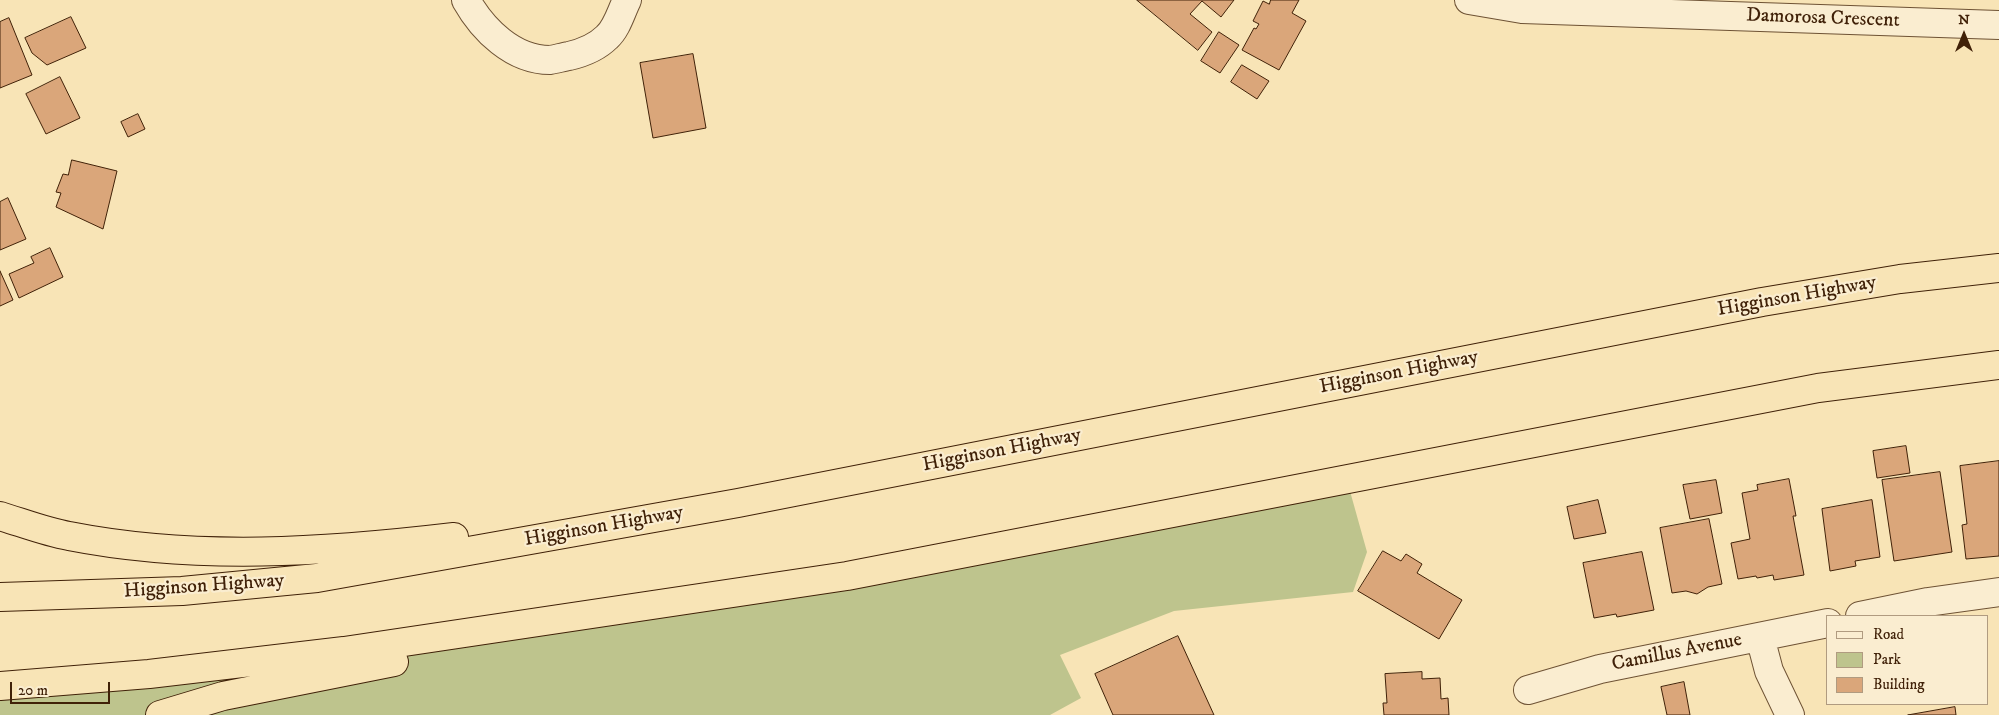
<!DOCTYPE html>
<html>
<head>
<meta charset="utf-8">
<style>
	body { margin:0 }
	#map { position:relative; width:1999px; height:715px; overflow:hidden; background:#f8e4b6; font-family:"IM FELL DW Pica",serif }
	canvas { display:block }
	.legend { position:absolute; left:1826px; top:615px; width:162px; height:90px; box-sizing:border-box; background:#faedd0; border:1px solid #b09b80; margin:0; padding:6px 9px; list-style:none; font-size:15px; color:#402108 }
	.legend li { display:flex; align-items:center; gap:10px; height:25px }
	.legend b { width:25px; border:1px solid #b09b80 }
	.north { position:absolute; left:1939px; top:10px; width:50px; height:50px; -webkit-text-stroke:4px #faedd0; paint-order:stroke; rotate:0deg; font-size:14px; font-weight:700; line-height:20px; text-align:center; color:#402108 }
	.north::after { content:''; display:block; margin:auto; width:18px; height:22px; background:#402108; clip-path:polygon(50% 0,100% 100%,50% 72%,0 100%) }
	.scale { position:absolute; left:10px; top:682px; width:100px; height:22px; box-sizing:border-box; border:2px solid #402108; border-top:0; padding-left:6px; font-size:15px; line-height:18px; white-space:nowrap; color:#402108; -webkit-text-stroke:4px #faedd0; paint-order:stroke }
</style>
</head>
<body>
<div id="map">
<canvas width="1999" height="715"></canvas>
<ul class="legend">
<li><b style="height:6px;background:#faedd0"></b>Road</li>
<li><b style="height:14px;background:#bec48d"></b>Park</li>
<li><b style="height:14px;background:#daa67a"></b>Building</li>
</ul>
<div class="north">N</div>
<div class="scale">20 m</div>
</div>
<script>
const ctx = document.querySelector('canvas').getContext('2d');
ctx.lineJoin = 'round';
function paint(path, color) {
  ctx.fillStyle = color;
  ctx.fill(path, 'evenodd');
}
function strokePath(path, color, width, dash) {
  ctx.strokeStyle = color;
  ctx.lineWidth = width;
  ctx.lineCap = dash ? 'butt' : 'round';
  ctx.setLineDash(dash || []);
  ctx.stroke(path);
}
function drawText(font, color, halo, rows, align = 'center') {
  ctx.font = font + ' "IM FELL DW Pica",serif';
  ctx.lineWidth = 4.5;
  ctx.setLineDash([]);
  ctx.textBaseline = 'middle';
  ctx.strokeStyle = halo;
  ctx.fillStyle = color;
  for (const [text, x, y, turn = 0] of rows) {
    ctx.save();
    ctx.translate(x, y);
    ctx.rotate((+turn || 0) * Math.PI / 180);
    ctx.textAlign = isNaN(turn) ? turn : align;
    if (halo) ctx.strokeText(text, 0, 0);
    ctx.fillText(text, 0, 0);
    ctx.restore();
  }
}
paint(new Path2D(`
	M1348 484 1367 552 1353 592 1174 611 1060 655 1081 698 1050 715H0V690L150 678Z`), '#bec48d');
const building = new Path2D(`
	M1137 0H1234L1221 17 1202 1 1190 14 1212 32 1198 50Z
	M1271 0H1299L1292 13 1306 21 1279 70 1242 50 1254 28 1256 29 1259 24 1253 21 1263 1 1269 4Z
	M71 17 86 48 47 65 32 53 25 38Z
	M9 18 32 75 0 88V22Z
	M1219 32 1239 45 1220 73 1201 61Z
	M693 54 706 128 653 138 640 63Z
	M1242 65 1269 81 1257 99 1231 82Z
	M60 77 80 118 46 134 26 94Z
	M138 114 145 129 128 137 121 122Z
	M72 160 117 171 103 229 56 207 61 193 56 192 63 174 68 175Z
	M8 198 26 239 0 250V202Z
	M50 248 63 277 19 298 9 274 34 263 31 257Z
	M0 271 13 300 0 306Z
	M1906 446 1910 473 1877 478 1873 451Z
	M1999 461V556L1966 559 1962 525 1967 524 1960 466Z
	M1940 472 1952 552 1894 561 1882 480Z
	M1789 479 1796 516H1793L1804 575 1774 580 1773 575 1757 578 1756 576 1738 579 1731 543 1750 539 1742 493 1758 490 1757 485Z
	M1716 480 1722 513 1690 519 1683 485Z
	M1598 500 1606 533 1574 539 1567 507Z
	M1872 500 1880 557 1855 561 1856 566 1830 571 1822 509Z
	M1709 519 1722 584 1708 587 1697 594 1686 591 1672 593 1660 528Z
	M1383 551 1401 561 1406 554 1422 564 1417 573 1462 600 1439 639 1358 591Z
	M1642 552 1654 610 1617 617 1616 614 1594 618 1583 563Z
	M1178 636 1214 715H1113L1095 674Z
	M1422 672V679L1440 678 1441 699 1448 698 1449 715H1384L1383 703H1387L1385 674Z
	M1684 682 1690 715H1667L1661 687Z
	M1955 707 1956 715H1908Z`);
paint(building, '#daa67a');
strokePath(building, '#402108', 1);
const minor = new Path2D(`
	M466 0C483 30 513 60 550 60 556 59 563 57 569 56 582 53 597 47 607 37 617 28 621 12 627 0
	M1469 0 1522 9 1999 25
	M1860 616 1928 602 1999 592
	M1760 637 1769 671 1790 715
	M1528 690 1600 669 1828 623`);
const highway = new Path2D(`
	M0 516C23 523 46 532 69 536 196 561 327 552 454 537
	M0 597 182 591 317 578 738 503 1762 302 1900 279 1999 268
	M0 686 149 674 344 651 847 576 1818 388 1999 365
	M160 715 223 696 394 662`);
strokePath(minor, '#6e5234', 30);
strokePath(highway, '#402108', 30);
strokePath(minor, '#faedd0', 28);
strokePath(highway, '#f8e4b6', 28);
drawText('20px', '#402108', '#faedd0', [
	["Damorosa Crescent",1823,19,2],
	["Higginson Highway",1797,297,-10],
	["Higginson Highway",1399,373,-11],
	["Higginson Highway",1002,451,-11],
	["Higginson Highway",604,527,-10],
	["Higginson Highway",204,587,-4],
	["Camillus Avenue",1677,653,-11]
]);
</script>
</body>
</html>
